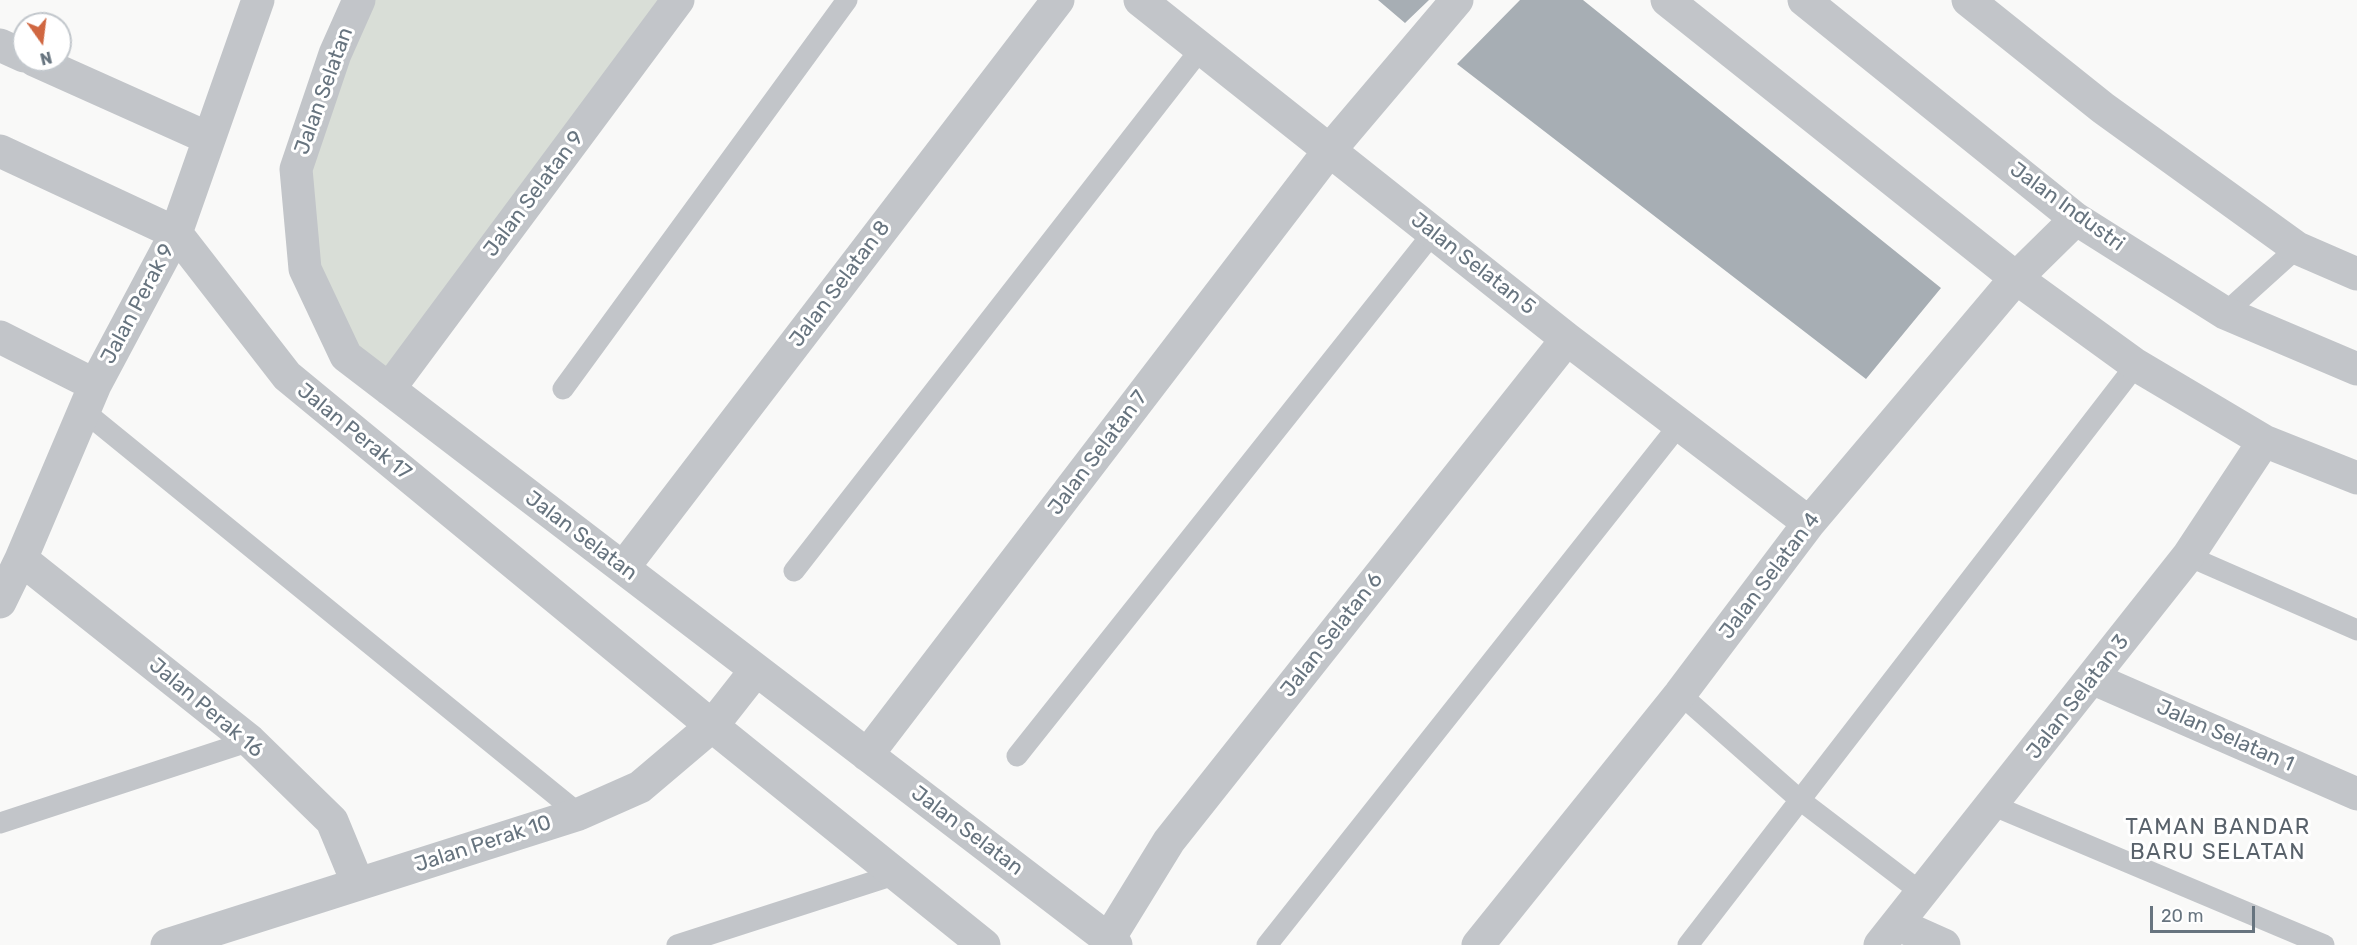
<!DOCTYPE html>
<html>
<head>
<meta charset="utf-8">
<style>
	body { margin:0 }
	#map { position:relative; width:2357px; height:945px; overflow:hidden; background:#f9f9f8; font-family:Rubik,sans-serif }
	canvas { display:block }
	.north { position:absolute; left:12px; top:12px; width:60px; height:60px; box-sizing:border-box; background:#fff; border:2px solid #c2c7cc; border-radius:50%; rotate:166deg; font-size:16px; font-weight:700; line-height:24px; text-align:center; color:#67747f }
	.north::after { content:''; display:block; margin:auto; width:21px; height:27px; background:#d06741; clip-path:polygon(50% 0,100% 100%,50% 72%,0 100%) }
	.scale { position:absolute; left:2150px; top:906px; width:105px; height:27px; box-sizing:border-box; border:3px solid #67747f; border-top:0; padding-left:8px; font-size:18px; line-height:21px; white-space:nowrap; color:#67747f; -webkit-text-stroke:4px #fff; paint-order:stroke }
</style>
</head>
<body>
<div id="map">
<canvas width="2357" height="945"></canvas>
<div class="north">N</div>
<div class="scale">20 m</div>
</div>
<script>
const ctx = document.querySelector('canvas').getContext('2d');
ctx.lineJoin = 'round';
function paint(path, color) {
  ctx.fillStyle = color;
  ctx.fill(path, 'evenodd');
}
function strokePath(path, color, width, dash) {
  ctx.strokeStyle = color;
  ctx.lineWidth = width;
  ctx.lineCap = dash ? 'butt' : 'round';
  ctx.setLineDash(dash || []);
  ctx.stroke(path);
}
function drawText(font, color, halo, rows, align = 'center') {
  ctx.font = font + ' Rubik,sans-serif';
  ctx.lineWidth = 6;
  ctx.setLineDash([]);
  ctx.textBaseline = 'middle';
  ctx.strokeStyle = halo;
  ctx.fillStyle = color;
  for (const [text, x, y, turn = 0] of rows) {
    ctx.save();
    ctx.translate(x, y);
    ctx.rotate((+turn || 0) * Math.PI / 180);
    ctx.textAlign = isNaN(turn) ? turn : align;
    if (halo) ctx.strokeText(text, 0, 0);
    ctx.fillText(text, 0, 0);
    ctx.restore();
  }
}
paint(new Path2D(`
	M359 0H678L389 389 305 269 296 169Z`), '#d9ded7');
paint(new Path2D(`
	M1378 0H1429L1405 23Z
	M1520 0H1583L1941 288 1866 379 1457 64Z`), '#a7aeb4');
strokePath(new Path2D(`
	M2225 313 2297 248
	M563 389 847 0
	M85 412 579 814
	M2188 556 2357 630
	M794 571 1200 50
	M1680 694 1800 800 1922 893
	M1017 756 1433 233
	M1992 805 2324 945
	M0 823 250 741
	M677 945 897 874
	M1267 945 1679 425
	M1688 945 2136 365`), '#c2c5c9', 21);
strokePath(new Path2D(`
	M359 0 335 54 296 169 305 269 346 356 1116 945
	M1140 0 1567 339 1809 523
	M1667 0 2016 278 2136 365 2264 441 2357 478
	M1804 0 2076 219 2225 313 2357 369
	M1968 0 2103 108 2297 248 2357 274
	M0 45 24 56
	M34 60 208 138
	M0 151 176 233 287 376 712 726 984 945
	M0 337 95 385
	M389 389 678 0
	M21 559 250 741 332 821 358 884
	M623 568 1058 0
	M0 602 21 559 95 385 176 233 258 0
	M2094 679 2357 794
	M867 755 1329 151 1457 0
	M1897 924 1944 945
	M167 945 579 814 640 787 712 726 756 670
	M1105 945 1169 841 1567 339
	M1478 945 1680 694 1809 523 2016 278 2076 219
	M1880 945 2188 556 2264 441`), '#c2c5c9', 33);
drawText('21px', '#67747f', '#fff', [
	["Jalan Selatan",324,91,-70],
	["Jalan Selatan 9",534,194,-53],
	["Jalan Industri",2067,207,36],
	["Jalan Selatan 5",1473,264,38],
	["Jalan Selatan 8",840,284,-53],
	["Jalan Perak 9",138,304,-62],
	["Jalan Perak 17",354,432,39],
	["Jalan Selatan 7",1098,453,-53],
	["Jalan Selatan",581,536,37],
	["Jalan Selatan 4",1770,576,-53],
	["Jalan Selatan 6",1332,635,-52],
	["Jalan Selatan 3",2078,697,-52],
	["Jalan Perak 16",206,708,40],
	["Jalan Selatan 1",2225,736,24],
	["Jalan Selatan",967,831,37],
	["Jalan Perak 10",483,844,-18]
]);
ctx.letterSpacing = '1.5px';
drawText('22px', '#59626b', '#fff', [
	["TAMAN BANDAR",2218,828],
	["BARU SELATAN",2218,853]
]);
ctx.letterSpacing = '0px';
</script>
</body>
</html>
